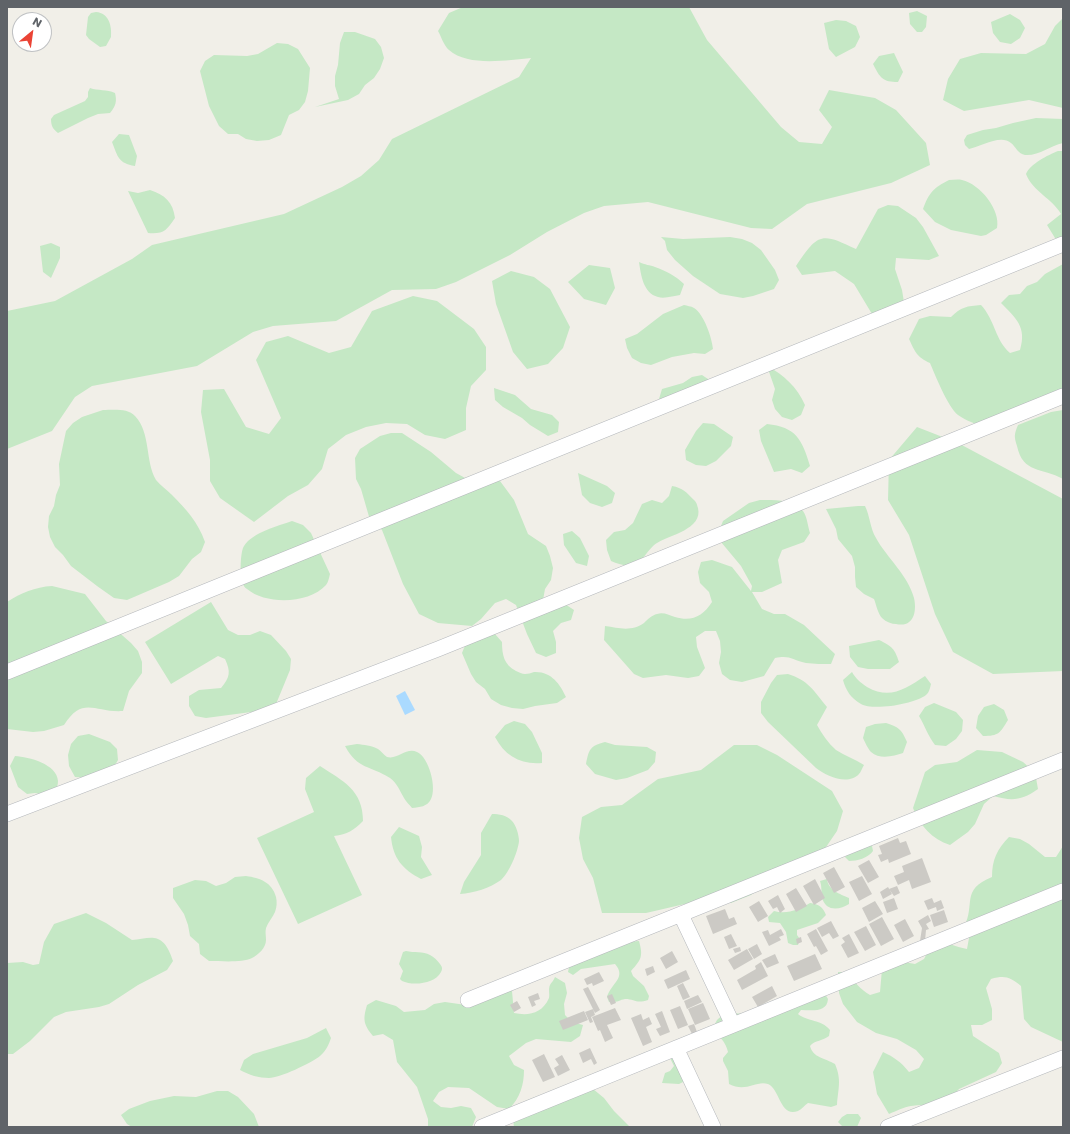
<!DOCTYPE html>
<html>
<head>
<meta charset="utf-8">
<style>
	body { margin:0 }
	#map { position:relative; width:1070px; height:1134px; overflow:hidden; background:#f1efe8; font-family:Poppins,sans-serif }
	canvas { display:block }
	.frame { position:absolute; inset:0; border:8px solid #5f6368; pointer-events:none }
	.north { position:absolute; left:12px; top:12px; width:40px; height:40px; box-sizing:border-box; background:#fff; border:1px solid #bfc1c3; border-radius:50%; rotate:29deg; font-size:11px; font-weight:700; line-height:16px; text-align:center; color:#5f6368 }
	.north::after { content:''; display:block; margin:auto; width:14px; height:18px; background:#ea4335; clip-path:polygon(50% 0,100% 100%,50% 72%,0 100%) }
</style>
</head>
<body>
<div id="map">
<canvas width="1070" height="1134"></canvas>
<div class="frame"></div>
<div class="north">N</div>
</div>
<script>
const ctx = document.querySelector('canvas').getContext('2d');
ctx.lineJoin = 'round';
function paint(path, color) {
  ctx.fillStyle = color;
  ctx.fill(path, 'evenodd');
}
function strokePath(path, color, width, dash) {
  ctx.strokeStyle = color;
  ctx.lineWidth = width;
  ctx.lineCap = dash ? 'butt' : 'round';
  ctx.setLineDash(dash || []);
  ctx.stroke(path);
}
paint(new Path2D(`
	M463 7H689L707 40 781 127 799 142 822 144 832 127 819 110 829 90 875 98 896 110 926 143 930 165 891 183 807 204 772 229 751 228 648 202 604 206 584 213 547 232 510 255 456 282 436 289 392 290 336 321 273 326 253 332 197 366 92 386 75 397 52 431 7 449V311L55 301 132 259 152 245 284 214 342 187 361 176 379 160 392 139 519 77 531 58C507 60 468 67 449 50 444 46 441 36 438 31L449 13Z
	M917 11 927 16 926 27 922 32H917L910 24 909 13Z
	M96 12C109 13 112 26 111 37L106 46 100 47 89 39 86 35 88 17 91 13Z
	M1010 14 1020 20 1025 28 1020 38 1011 44 1000 42 993 33 991 22Z
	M1063 18V108L1029 100 964 111 943 100 948 79 960 59 981 53 1026 54 1045 44 1055 26Z
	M836 20 846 21 856 26 860 37 855 47 836 57 829 49 824 23Z
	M344 32H355L375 39 381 47 384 58 380 69 374 78 365 85 359 94 348 100 315 107 339 99 335 86V76L338 65 340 43Z
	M277 43 288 44 298 49 310 68 308 91 305 102 299 110 289 115 281 135 269 140 257 141 246 139 238 134H228L219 126 209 106 200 71 205 61 214 55 247 56 258 54Z
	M894 53 903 72 898 82C883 82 880 78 873 64L879 56Z
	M90 88C98 91 107 89 115 93 117 101 116 106 110 113L98 114 88 118 58 133C53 129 51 126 51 119L54 115 85 101 88 97V92Z
	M1036 118 1063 119V143C1050 146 1039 156 1025 155 1018 154 1016 147 1011 143 1000 134 981 147 969 149L965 145 964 140 967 135 983 130 996 128 1013 123Z
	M119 134 129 135 137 156 135 166C118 163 118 157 112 142Z
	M1058 151H1063V242L1055 238 1047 225 1061 214C1052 198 1033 192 1026 174 1030 164 1048 155 1058 151Z
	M949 180C953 180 958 179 962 180 980 184 1001 210 997 228L986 235 981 236 951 230 935 222 923 209C929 193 933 188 949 180Z
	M150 190C165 195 173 202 175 218 166 231 164 234 148 233L128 191 138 193Z
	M888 205 898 206 916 218 923 227 939 256 929 260 896 258 895 269 902 290 904 302 872 314 854 284 835 271 802 275 796 266C818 233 821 232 856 249L878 209Z
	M661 237 683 239 730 237 742 239 752 243 761 250 775 270 779 280 774 289 753 296 743 298 720 294 693 276 675 260 667 250 665 241Z
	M51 243 60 247V258L51 278 43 272 40 246Z
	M639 262C645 265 650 265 655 267 666 271 676 276 684 284L680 295C674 296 664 299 658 297 643 293 641 275 639 262Z
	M1063 264V394L986 428C977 424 966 421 958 415 948 407 935 375 930 363 917 357 915 352 909 339L919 319 930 316 951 317C961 307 967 306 981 305 995 320 995 340 1010 353L1020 350C1027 327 1016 318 1001 303L1009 295 1020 294 1027 286 1037 282 1045 274Z
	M589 265 610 268 615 288 606 305 584 299 568 282Z
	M511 271 534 277 550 289 570 327 563 348 548 364 527 369 513 352 496 304 492 281Z
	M413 296 437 301 474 329 486 347V370L471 386 466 408V430L445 439 425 435 407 424 386 423 366 427 346 435 328 449 322 469 308 485 288 496 254 522 220 498 210 481V460L201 412 203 390 224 389 246 427 269 434 281 418 256 360 266 342 288 336 329 353 351 347 372 311Z
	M684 305C687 306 691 306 694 308 704 314 712 338 713 349L705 354 694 353 672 357 651 365 641 363 632 358 627 348 625 339 637 334 663 314Z
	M767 366C784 375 797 387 805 405L801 415 792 420 782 417 775 409 772 400 775 389Z
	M702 375 711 381 710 392 702 399 690 402 669 404 659 399 662 389 683 383 692 377Z
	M494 388 515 395 531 409 552 415 559 422 558 432 548 436 530 425 522 418 503 407 495 400Z
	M103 410C113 410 128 408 135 416 151 433 145 461 156 480 160 485 167 490 172 495 186 509 198 522 205 542L201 552 192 559 179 576 169 582 127 600 114 598 97 586 71 566 63 555 55 547 50 537 48 527 49 516 54 506 56 495 60 485 59 464 66 431 73 423 82 417Z
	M1063 410V479C1042 467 1023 474 1017 446 1014 436 1014 435 1018 425L1051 412Z
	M703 423 714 424 733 437 731 446 716 461 706 466 696 465 686 460 685 450 696 431Z
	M767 424C796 427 802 439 810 466L802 473 791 469 774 472 761 441 759 430Z
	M917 427 958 443 1063 499V671L993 674 953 652 935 614 909 535 888 500 889 460Z
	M391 433H402L431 452 456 473 467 479H490L500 481 514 500 528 534 546 546 550 556 553 568 551 580 545 589 543 600 565 604 574 610 571 620 561 623 553 631 556 642V653L546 657 536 653 527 634 516 605 506 599 495 603 481 619 472 626 438 623 419 614 403 584 382 530 370 520 361 489 356 479 355 458 360 449 380 436Z
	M578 473 607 486 615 493 612 503 602 507 590 503 582 495Z
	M672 486C683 488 686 492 694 500 697 503 697 505 698 508 703 529 670 535 657 543 648 548 644 562 632 565 624 566 618 564 611 561L607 550 606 540 614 532 625 530 633 523 642 504 652 500 662 503 669 496Z
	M760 500C774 500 793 499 803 511 807 516 808 527 810 533L804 542 782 550 778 560 782 583 762 592H752L762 609 774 614H785L804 625 835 654 831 664C823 664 814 664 806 663 791 660 791 655 775 658L764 676 742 682 730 680 722 674 719 663 721 652 720 641 716 631H705L696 637 697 647 705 668 699 676 688 678 666 675 643 678 634 674 604 640 605 626C619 628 631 632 644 623 647 620 652 615 657 614 664 612 668 615 675 617 692 622 703 616 712 602L709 592 700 583 698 572 701 562 712 560 732 567 751 591 752 586 741 566 721 542 719 531 723 521 749 503Z
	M858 506H865C870 516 870 528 876 538 887 558 908 575 914 598 917 611 914 628 896 624 892 624 886 622 882 618 878 614 876 604 874 599L864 594 856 587 855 577V567L852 556 838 539 836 529 826 509Z
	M292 521 303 525 311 533 330 574C329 578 328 583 326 585 309 604 266 605 247 589 242 586 241 578 241 573 240 567 241 550 244 546 253 532 278 526 292 521Z
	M572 531 580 538 589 556 587 566 576 563 564 545 563 534Z
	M52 586 85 594 106 621 131 643 138 651 142 662V673L129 691 123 711C95 713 83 695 64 725L44 731 33 732 7 729V602C21 593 35 587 52 586Z
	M211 602 228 630 238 635H250L260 631 271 635 286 651 291 659 290 670 274 709 206 718 195 716 189 706V696L199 690 221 688C230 677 231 672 225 659L218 656 171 684 145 642Z
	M484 631 495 634 502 642C502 655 504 665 516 671 519 672 522 674 525 674 528 674 531 673 534 672 551 671 560 684 566 697L557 703 535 706 523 709 512 708 501 705 491 699 485 689 476 682 471 674 462 653 466 643Z
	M879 640C892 646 895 649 899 662L890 669H868L858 667 850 657 849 646Z
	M852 672C856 679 860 682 867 687 890 700 905 689 925 676L931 684C930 688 929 693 926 695 915 704 873 711 861 704 851 698 846 691 843 680Z
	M788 674C808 680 814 691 827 707L817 725C822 734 828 743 836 750 845 756 855 759 864 765 862 768 861 772 859 774 848 786 826 776 816 768L768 722 761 713V702L771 683 777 675Z
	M934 703 956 712 963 720 962 731 956 739 946 746 935 745C928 736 925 726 919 716L925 707Z
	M994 704 1004 710 1008 720C1000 733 999 736 983 736L976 728 978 716 984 707Z
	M514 721 525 724 532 732 542 753V763C521 765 505 756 495 737L505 725Z
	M886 723C899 727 902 730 907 742L903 753C894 756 880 760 871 752 868 749 865 742 863 738L866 727 875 724Z
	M89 734 110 742 117 749 118 760 112 770 94 778 75 777 69 766 68 755 71 744 78 736Z
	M605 742 615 745 647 747 656 752 655 762 648 770 627 778 616 780 595 774 586 764C589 749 590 746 605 742Z
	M357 744C364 745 371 745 378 749 381 751 384 755 387 757 398 760 406 747 417 752 429 757 437 788 431 799 427 807 420 807 412 808 410 805 406 802 404 798 400 791 397 783 390 778 370 765 358 770 345 746Z
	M734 745H757L777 755 832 791 843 811 837 831 824 850 785 869 751 895 731 903H689L646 913H602L593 878 583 859 579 838 582 817 601 807 622 805 658 779 701 770Z
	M977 750 1002 752 1023 762 1031 769 1036 778 1038 789C1021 801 1012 801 993 796L984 804 975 824 968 832 950 845C932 839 920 826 913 808L925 772 935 765 957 762Z
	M15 756C29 757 57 764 58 781 58 784 57 788 56 791L46 795 35 793 27 794 18 787 10 766Z
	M320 766C343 781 363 790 363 821 353 831 348 834 334 836L362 895 298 924 257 838 314 812 305 789 306 778Z
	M492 814C499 814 507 815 512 821 516 825 519 835 519 841 518 852 509 873 501 880 490 888 474 893 460 894L464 882 481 855V833Z
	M399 827 419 836 422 847 421 857 432 875 421 879C402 869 393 858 391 837Z
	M1009 837 1020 839 1029 844 1045 857H1056L1063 846V1042L1031 1027 1024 1019 1021 986C1010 977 1005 975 991 979L986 988 992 1009V1020L982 1025H971L973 1036 999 1053 1002 1063 996 1072 959 1089 945 1105C933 1106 922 1104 911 1106 904 1107 896 1111 889 1114L877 1094 873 1072 883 1052C894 1057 901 1062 909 1072L919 1068 924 1059 916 1050 897 1039 876 1033 857 1022 843 1004 839 993 838 972H848C854 982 860 989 870 995L880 992 882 969 904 962 915 964 924 959 934 940C947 942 955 947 967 949L969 938 964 927C976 904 960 890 992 877 992 860 997 849 1009 837Z
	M868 843 872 846 873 851C868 858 857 861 849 861L845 857 854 847Z
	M246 876C260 878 272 882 276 897 277 901 277 907 275 912 273 917 268 922 266 928 265 932 266 936 266 940 266 948 258 955 252 958 242 963 221 961 209 961L200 954 199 944 190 936 188 925 184 914 173 898V888L195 880 206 881 216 886 226 883 235 877Z
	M827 879C828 890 840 894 849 898V904C840 910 825 912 822 897 821 892 822 886 820 881Z
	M810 903C819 904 823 907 826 915L818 923 797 930V935L800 939 798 945H793L788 943 786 932 780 923 769 922 768 917 774 911C787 915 800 909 810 903Z
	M86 913 106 923 132 940C139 940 148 937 154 938 165 939 170 952 173 961L167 970 138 985 109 1004 99 1007 66 1012 54 1017 30 1041 13 1054H7V963L23 962 33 965 39 964 44 942 54 924Z
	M639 941C643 956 642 959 631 971L633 976 644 986 649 996 648 1000C636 1004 635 999 625 999 619 1000 617 1003 609 1002L607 997C611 983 627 978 615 964L581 969 573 975 568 972 569 967 628 942Z
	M406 951C414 953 423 951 430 955 434 957 437 960 440 964 442 967 443 968 441 972 435 984 413 986 402 981L400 979 403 971 399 964 403 952Z
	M555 977 565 983 567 993 564 1004 565 1015 572 1022 583 1025 580 1036 571 1042 536 1039 526 1043 509 1056 514 1065 524 1070C524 1085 520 1098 509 1109L497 1107 469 1088 448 1087 439 1092 433 1101 441 1107 451 1108 461 1106 471 1108 476 1117 472 1127H428V1119L417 1087 397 1062 393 1040 383 1034 373 1036C363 1024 363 1019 367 1005L376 1000 396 1006 404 1012 425 1010 434 1004 445 1002 466 1005 503 985 512 991 514 1013C528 1016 542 1014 549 998 550 994 548 989 550 985 551 983 554 980 555 977Z
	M825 994 828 999C827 1013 812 1010 801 1010L798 1014C808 1022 821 1019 830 1030L829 1036C823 1041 815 1040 810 1046 813 1058 825 1058 835 1064 842 1080 838 1089 837 1105L831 1107 808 1103C805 1105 802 1109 798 1111 780 1118 780 1089 768 1084 756 1080 746 1093 729 1084L728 1071 723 1061V1058L728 1052C726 1042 719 1036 713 1029 714 1027 715 1023 717 1020 725 1012 739 1013 749 1015Z
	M326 1028 331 1038C329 1044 326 1051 320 1056 311 1063 280 1078 269 1078 259 1078 249 1075 240 1070L244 1060 253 1054 307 1038Z
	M674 1053 685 1081 679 1084 662 1083 665 1073 670 1071 674 1066 669 1056Z
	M587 1084 604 1098 614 1111 630 1127H514C513 1120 513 1115 516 1109 523 1096 573 1087 587 1084Z
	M217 1091H228L238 1097 254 1114 259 1127H132L127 1124 121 1115 129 1109 150 1101 174 1096 196 1097Z
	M847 1114H858L861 1118 857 1127 842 1126 838 1122 842 1117Z`), '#c5e8c5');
paint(new Path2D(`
	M405 691 415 710 405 715 396 696Z`), '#aadaff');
paint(new Path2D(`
	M898 838 900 843 906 841 911 854 889 863 888 859 881 862 878 855 882 854 879 846Z
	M922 858 931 882 912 889 909 880 898 885 894 876 904 872 902 866Z
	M869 860 879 877 868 883 858 866Z
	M834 867 845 887 834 893 823 873Z
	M862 876 872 894 859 901 849 882Z
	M815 879 825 898 814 905 803 886Z
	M897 886 900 893 894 896 889 889Z
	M888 887 892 894 883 899 880 892Z
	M796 888 807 906 796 912 786 894Z
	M778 895 785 909 780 913 777 907 773 909 768 901Z
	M894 898 898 909 887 913 883 902Z
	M932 898 934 903 941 900 944 908 937 911 936 907 928 910 924 901Z
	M759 901 768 916 758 922 749 907Z
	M875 901 883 914 869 922 862 908Z
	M725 909 729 919 734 917 737 924 713 934 706 916Z
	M944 910 948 922 934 927 930 915Z
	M928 915 931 921 926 924 929 929 926 930 925 941H920L922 928 918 921Z
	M882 917 894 939 881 946 869 924Z
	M905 919 914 936 903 942 894 925Z
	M831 921 839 936 833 939 829 933 822 937 817 928Z
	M866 926 876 945 865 951 854 932Z
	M781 929 784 935 779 937 781 940 769 946 762 932 768 930 770 935Z
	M816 929 828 951 821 955 816 946 814 947 807 934Z
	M731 934 737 946 729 949 724 937Z
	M849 934 859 953 848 958 841 945 845 942 842 938Z
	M801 937 802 942 797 944 796 939Z
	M757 944 762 954 754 959 748 949Z
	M740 947 741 951 735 953 733 949Z
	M747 949 753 959 734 970 728 960Z
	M672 951 678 962 666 969 660 958Z
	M775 954 779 963 767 968 762 960Z
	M815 954 822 969 794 981 787 966Z
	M761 962 768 976 742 990 737 980 756 969 755 966Z
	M653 966 655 972 647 976 645 969Z
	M686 970 690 979 668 989 664 980Z
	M599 972 604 981 593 986 592 983 587 985 584 979Z
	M683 983 690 997 683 1000 677 986Z
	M772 986 777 996 758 1007 752 997Z
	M588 987 600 1010 595 1013 583 989Z
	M538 993 540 999 534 1001 536 1005 532 1007 528 997Z
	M612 994 616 1003 611 1005 607 996Z
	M698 995 702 1002 687 1009 684 1001Z
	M517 1001 521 1008 514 1012 510 1005Z
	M703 1003 710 1019 695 1025 688 1009Z
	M680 1006 688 1025 678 1029 670 1010Z
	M615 1008 621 1020 607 1025 613 1038 605 1042 600 1030 598 1031 592 1017Z
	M593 1009 595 1015 591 1017 593 1022 590 1023 585 1012Z
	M584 1011 588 1020 563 1030 559 1021Z
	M662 1011 670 1032 660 1036 656 1029 661 1027 655 1014Z
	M641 1014 643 1020 649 1017 652 1024 646 1027 652 1042 643 1046 631 1018Z
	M694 1024 697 1032 692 1034 688 1026Z
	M590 1048 597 1063 594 1065 591 1059 583 1063 579 1053Z
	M544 1054 555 1077 543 1082 532 1060Z
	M562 1055 570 1070 558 1076 554 1068 559 1065 555 1059Z`), '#cccac5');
const street = new Path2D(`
	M7 672 1063 244
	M7 814 438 649 1063 396
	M681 915 733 1025
	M468 1000 1063 760
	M676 1048 713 1127
	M482 1127 1063 891
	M888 1127 1063 1058`);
strokePath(street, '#b5b8bc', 16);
strokePath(street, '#fff', 15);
</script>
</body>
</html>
